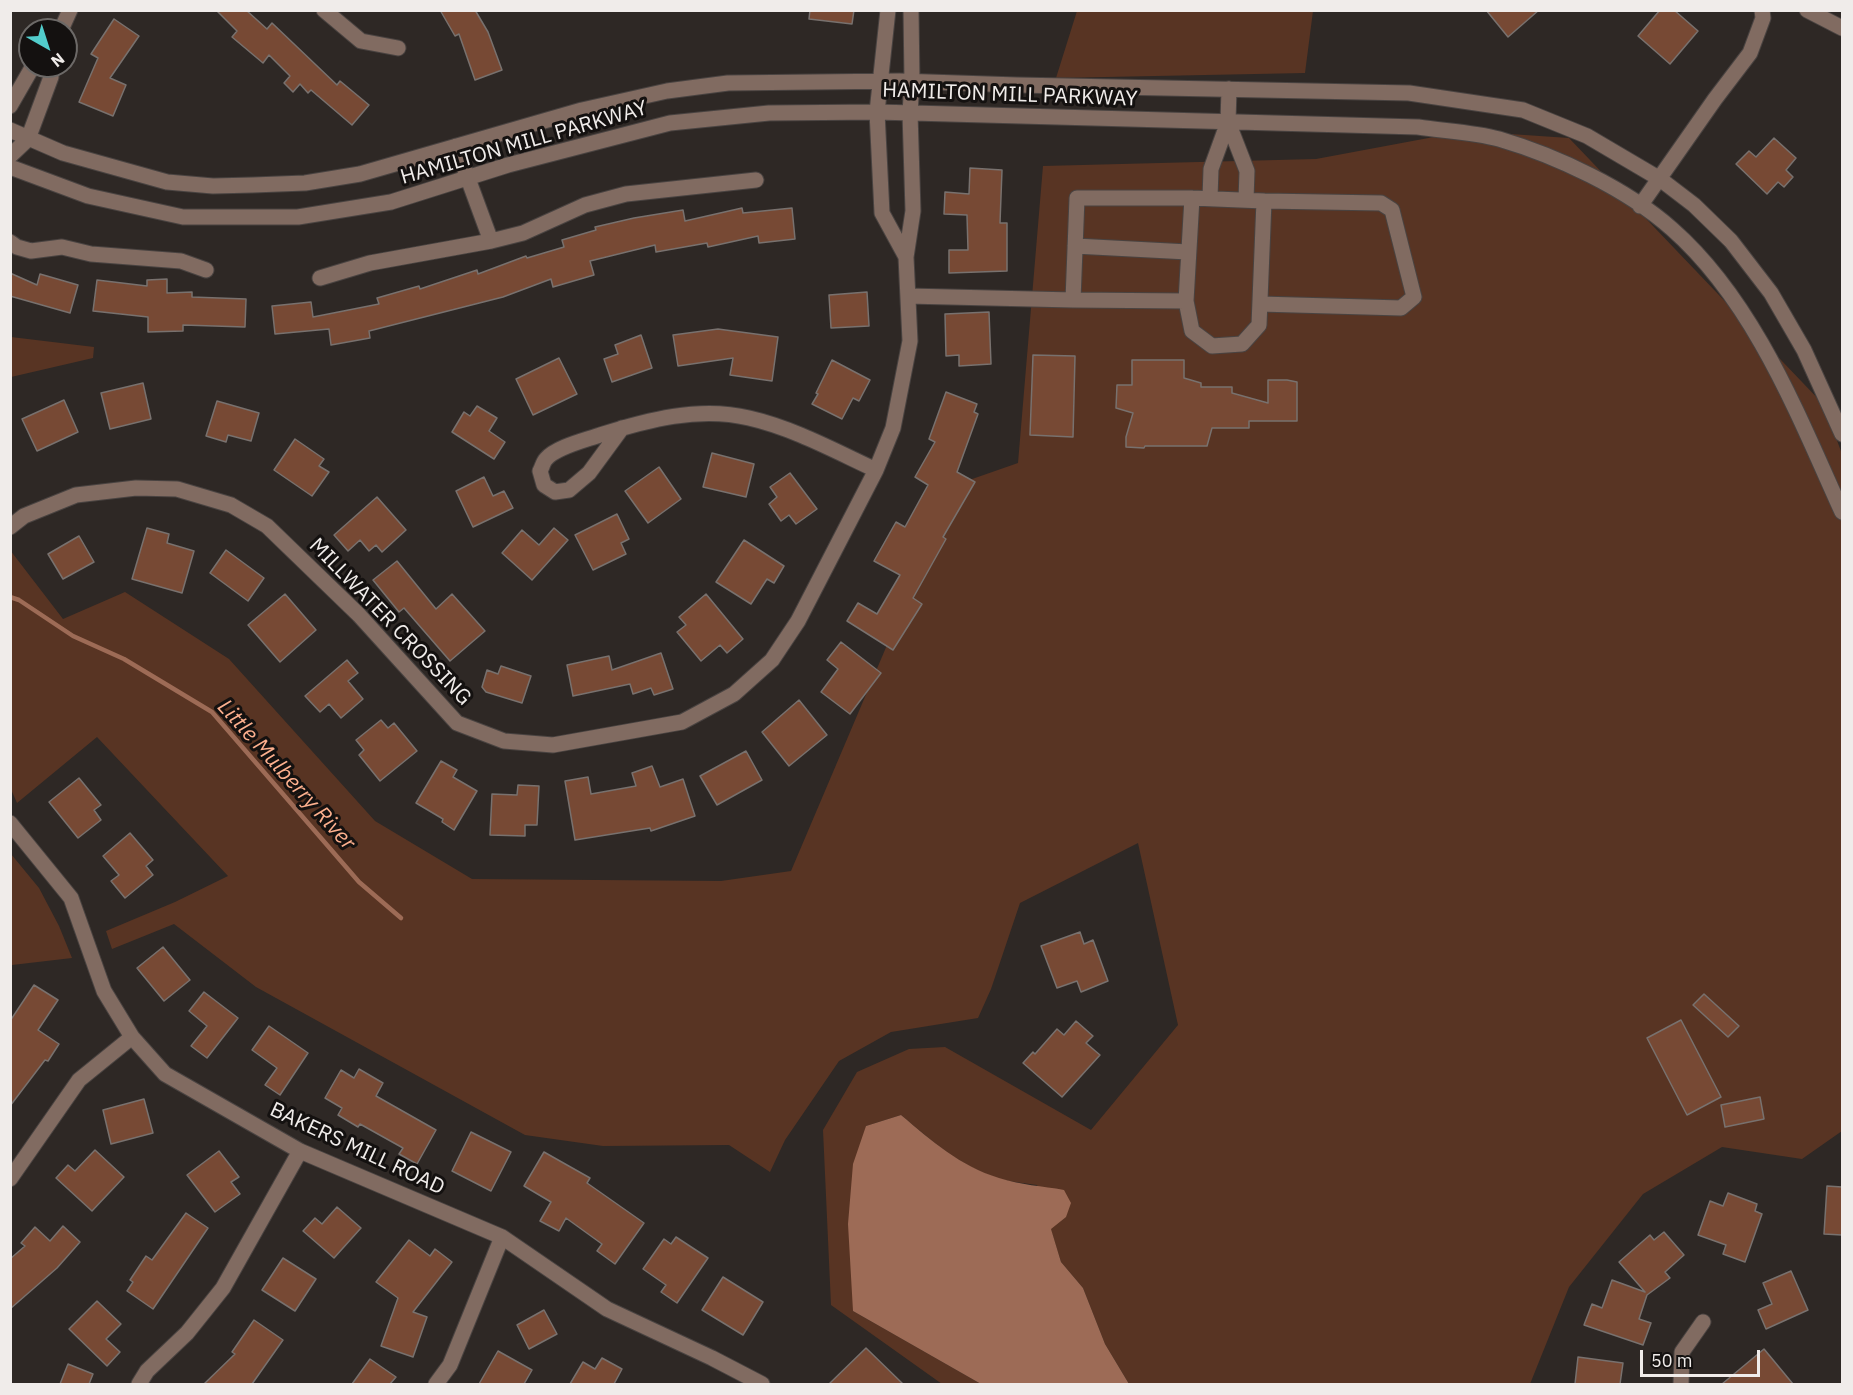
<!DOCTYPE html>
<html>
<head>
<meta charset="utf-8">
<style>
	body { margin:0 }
	#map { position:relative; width:1853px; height:1395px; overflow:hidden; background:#2e2825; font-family:"IBM Plex Sans",sans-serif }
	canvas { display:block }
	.frame { position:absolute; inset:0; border:12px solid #f0ecea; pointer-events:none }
	.north { position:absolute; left:18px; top:18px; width:60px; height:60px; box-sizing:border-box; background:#141110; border:2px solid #6c6967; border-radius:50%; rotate:141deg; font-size:16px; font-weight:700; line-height:24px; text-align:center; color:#f0ecea }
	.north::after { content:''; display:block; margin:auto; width:21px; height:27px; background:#52cdcc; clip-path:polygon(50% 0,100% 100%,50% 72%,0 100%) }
	.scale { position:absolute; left:1640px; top:1350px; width:120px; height:27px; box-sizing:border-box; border:3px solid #f0ecea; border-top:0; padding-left:8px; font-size:18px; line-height:21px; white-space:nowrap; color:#f0ecea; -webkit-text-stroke:4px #141110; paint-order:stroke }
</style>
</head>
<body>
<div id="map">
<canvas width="1853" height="1395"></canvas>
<div class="frame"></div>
<div class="north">N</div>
<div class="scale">50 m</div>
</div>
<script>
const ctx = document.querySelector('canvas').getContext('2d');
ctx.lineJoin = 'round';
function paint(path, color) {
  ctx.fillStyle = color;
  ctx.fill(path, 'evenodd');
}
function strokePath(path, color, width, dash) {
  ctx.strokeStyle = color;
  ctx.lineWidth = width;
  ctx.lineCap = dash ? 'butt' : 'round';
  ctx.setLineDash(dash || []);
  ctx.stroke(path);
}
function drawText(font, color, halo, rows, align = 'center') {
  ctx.font = font + ' "IBM Plex Sans",sans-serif';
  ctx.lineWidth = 6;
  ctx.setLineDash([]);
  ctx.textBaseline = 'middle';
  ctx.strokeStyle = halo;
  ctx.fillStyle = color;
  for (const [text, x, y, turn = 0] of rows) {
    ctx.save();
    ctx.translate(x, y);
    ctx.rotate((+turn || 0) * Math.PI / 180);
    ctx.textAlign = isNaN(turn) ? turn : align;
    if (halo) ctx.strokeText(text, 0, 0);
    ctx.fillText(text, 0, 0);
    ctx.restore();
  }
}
paint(new Path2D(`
	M1077 11V10L1313 11 1305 73 1056 78Z
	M1466 131 1569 138 1824 405 1842 454V1131L1802 1159 1722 1147 1643 1194 1569 1287 1530 1384H1129L1105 1344 1083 1288 1061 1262 1037 1185C1025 1183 1012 1182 1000 1179 961 1167 932 1141 901 1115L866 1126 853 1311 981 1384H942L831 1305 823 1130 857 1072 909 1049 945 1047 1091 1130 1178 1025 1138 843 1020 903 991 989 978 1018 891 1032 839 1061 785 1140 770 1172 729 1145 603 1146 525 1135 256 987 174 924 112 949 106 931 175 902 228 876 97 737 17 803 10 787V550L63 619 125 592 229 659 375 821 472 879 721 881 791 871 955 485 1018 463 1043 166 1316 159Z
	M11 337 94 347 93 358 11 377Z
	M11 854 39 888 59 926 72 958 12 965 11 967Z`), '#583423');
paint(new Path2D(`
	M901 1115C932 1141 960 1166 999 1178 1020 1185 1043 1186 1064 1190L1071 1203 1066 1217 1051 1229 1061 1262 1083 1288 1105 1344 1129 1384H981L853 1311 848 1224 853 1164 866 1126Z`), '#9d6b56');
strokePath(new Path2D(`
	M10 597 19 600 73 636 124 659 212 712 359 882 401 918`), '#9d6b56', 4.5);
const building = new Path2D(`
	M216 10H246L267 29 272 23 337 85 340 81 369 105 352 125 311 90 308 93 300 84 293 92 284 83 290 76 269 55 263 63 232 37 237 31Z
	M440 10H475L488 32 502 70 475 80 459 34 455 36Z
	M810 10H854L852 24 809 19Z
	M1486 10H1539L1508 37Z
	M1660 10H1674L1698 31 1670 64 1638 36Z
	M114 19 139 36 110 78 126 85 113 116 79 102 98 58 91 54Z
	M1774 138 1796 158 1786 170 1793 177 1784 187 1778 182 1767 194 1736 164 1749 151 1756 157Z
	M970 168 1002 170 1000 223H1007V271L949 273V250H968L967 215 944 214 945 192 969 194Z
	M742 208 743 213 792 208 795 239 759 243 758 236 708 247 707 243 656 252 655 245 590 261 594 275 553 287 551 279 503 297 369 331 370 338 331 345 329 329 275 334 272 306 311 302 313 317 379 304 377 298 419 286 420 289 477 270 478 274 526 256 527 258 564 247 562 240 596 230 595 227 634 218 683 210 685 221Z
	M10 273 37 285 40 274 78 285 70 313 10 296Z
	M167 279V293L192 292V297L246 299 245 327 183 325V331L148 332V317L93 311 97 280 147 286V280Z
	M867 292 869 326 831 328 829 295Z
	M989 312 991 364 959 366V355L946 356 945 314Z
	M718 329 778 337 772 381 730 375 733 358 678 366 673 335Z
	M641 335 652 368 612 382 604 359 618 354 615 345Z
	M1033 355 1075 356 1073 437 1030 435Z
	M559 358 577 394 533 415 516 379Z
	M832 360 870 380 859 401 853 398 842 419 812 404 818 394 816 393Z
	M1132 360H1184V378L1201 383V387H1232V393L1268 403V380H1287L1297 382V421H1249V428H1212L1207 446H1145L1144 448 1126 447V437L1133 413 1116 408 1117 385H1132Z
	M143 383 151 419 110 429 101 393Z
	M946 392 977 404 974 412 978 414 957 472 975 482 943 537 946 539 913 598 922 604 893 650 847 621 858 603 877 614 900 575 874 561 896 522 905 527 928 485 915 477 935 442 929 439Z
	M64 400 78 432 37 451 22 419Z
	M217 401 259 413 251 441 228 435 226 442 206 436Z
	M477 406 497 418 489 431 505 442 494 459 452 432 464 412 470 416Z
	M295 439 324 459 319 466 329 472 312 496 274 470Z
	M712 453 754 464 746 497 703 487Z
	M659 467 681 499 648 523 625 491Z
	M790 473 817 509 796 524 789 515 781 521 769 504 777 497 770 487Z
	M484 477 493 496 504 491 513 508 473 527 456 491Z
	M377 497 406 530 382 552 376 545 369 551 360 540 348 551 334 535Z
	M617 514 629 539 621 543 626 554 593 570 575 535Z
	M147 528 169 534 167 543 194 551 182 593 132 579Z
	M554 528 568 540 532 580 502 553 522 530 539 545Z
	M79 536 94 562 63 579 48 554Z
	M744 540 784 566 774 583 767 579 751 604 716 582Z
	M226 550 264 578 248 601 210 573Z
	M397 561 436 609 452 594 485 631 450 661 404 608 399 612 373 580Z
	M285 594 316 630 280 662 248 625Z
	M706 594 743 639 727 653 720 645 701 661 677 632 686 625 679 617Z
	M841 642 881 673 850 714 821 692 838 669 827 660Z
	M661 653 673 689 654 695 651 688 633 694 630 684 573 696 567 665 609 656 612 670Z
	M347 660 358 673 348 681 363 699 341 718 329 704 320 712 305 696Z
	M501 666 531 676 522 703 486 692 482 687 487 670 498 674Z
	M799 700 827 735 789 766 762 732Z
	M381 720 388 728 394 723 417 751 380 781 359 755 364 750 356 740Z
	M746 751 762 780 717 805 700 776Z
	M441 761 457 770 453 777 477 791 454 830 442 822 443 819 416 803Z
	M652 766 660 787 683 779 695 816 651 831 650 828 575 840 565 781 588 777 591 794 636 786 632 773Z
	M79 778 101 805 94 810 101 820 78 838 49 802Z
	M518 785 539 786 537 825H525V836L490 835 492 794 517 795Z
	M130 833 153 860 146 866 153 875 125 898 111 881 119 875 103 856Z
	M1080 932 1084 944 1093 940 1108 981 1081 992 1077 981 1057 988 1041 946Z
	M163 947 190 980 164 1001 137 968Z
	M34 985 58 1000 38 1030 59 1044 48 1061 45 1060 10 1106V1021Z
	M204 992 238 1018 207 1058 191 1046 207 1026 189 1011Z
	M1704 994 1739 1026 1728 1037 1693 1005Z
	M1681 1020 1721 1097 1687 1115 1647 1038Z
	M1076 1021 1093 1036 1086 1043 1100 1055 1062 1097 1023 1063 1033 1052 1035 1054 1057 1029 1064 1035Z
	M269 1026 308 1053 280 1095 265 1085 277 1068 252 1050Z
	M359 1069 383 1083 376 1096 436 1130 417 1164 399 1154 403 1148 360 1124 358 1127 338 1115 342 1108 325 1098 341 1070 354 1078Z
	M1760 1097 1764 1119 1725 1127 1721 1105Z
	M144 1099 153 1133 111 1144 103 1110Z
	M471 1132 511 1152 491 1191 452 1171Z
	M95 1150 124 1177 92 1211 56 1178 68 1165 75 1171Z
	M219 1151 239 1177 231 1182 240 1194 215 1212 187 1175Z
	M544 1152 590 1178 587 1183 644 1223 615 1264 597 1251 602 1244 566 1218 559 1231 540 1221 551 1202 524 1186Z
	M1827 1186 1842 1187V1235L1824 1234Z
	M1728 1193 1757 1204 1755 1211 1762 1214 1745 1262 1723 1254 1726 1245 1698 1235 1710 1201 1723 1206Z
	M337 1207 361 1228 334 1258 303 1231 315 1218 322 1224Z
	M186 1213 208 1228 153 1309 127 1291 133 1282 130 1280 146 1256 152 1260Z
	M63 1226 80 1242 57 1268 10 1309V1259L25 1246 21 1243 35 1227 50 1241Z
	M1664 1232 1684 1255 1665 1272 1670 1278 1647 1295 1639 1319 1651 1323 1643 1345 1584 1325 1592 1304 1602 1308 1612 1280 1645 1292 1619 1262 1650 1235 1654 1240Z
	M676 1237 708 1258 677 1303 661 1292 666 1285 643 1269 664 1239 671 1244Z
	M409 1240 430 1256 435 1249 452 1262 413 1312 427 1317 413 1357 381 1346 398 1298 376 1282Z
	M283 1258 316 1279 295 1311 262 1290Z
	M1791 1271 1808 1310 1766 1329 1758 1310 1772 1304 1763 1283Z
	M723 1277 763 1302 743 1335 702 1310Z
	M97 1301 121 1324 106 1339 120 1352 107 1366 69 1329Z
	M544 1310 557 1334 529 1349 517 1325Z
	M254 1320 283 1340 252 1384H204L235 1354 232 1352Z
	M866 1348 903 1384H829Z
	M1764 1349 1793 1384H1722Z
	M498 1351 532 1370 524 1384H479Z
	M1578 1357 1623 1363 1620 1384H1575Z
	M602 1358 622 1369 614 1384H570L583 1362 595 1369Z
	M370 1359 396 1377 390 1384H352Z
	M68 1364 93 1374 89 1384H60Z`);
paint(building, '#774934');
strokePath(building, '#78716e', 1.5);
const minor = new Path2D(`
	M324 10 361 41 398 48
	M888 10 877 112 882 213 906 257
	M1807 10 1842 28
	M61 30 70 10
	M10 106 33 66
	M1228 122 1247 171 1246 200
	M10 130 63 153 167 182 213 186 253 185 305 183 360 174 582 110 667 91 728 83 899 81 1017 85 1409 93 1523 110 1587 136 1660 179 1694 205 1731 241 1771 293 1804 350 1842 434
	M456 146 491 241
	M10 156 28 139 51 77 50 66
	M10 167 88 196 183 217H298L391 202 508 165 670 123 769 113 877 112 1418 127C1444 131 1474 132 1499 139 1557 156 1627 189 1672 229 1754 301 1798 415 1842 512
	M1210 198 1211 169 1228 122 1229 89
	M1640 206 1715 99 1750 53 1763 18 1762 10
	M10 242 17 247 31 251 62 247 91 254 181 261 206 270
	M1075 246 1188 252
	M320 278 370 263 491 241 523 233 585 205 626 194 756 180
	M908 296 1073 300
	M1186 301 1073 300 1077 198H1192L1264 201 1259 325 1242 344 1212 346 1192 331 1186 301 1192 198
	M1260 304 1401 308 1414 297 1392 210 1381 203 1264 201
	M622 428 589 473 569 490 555 492 544 485 540 471C542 468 543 462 546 459 556 447 586 440 600 435 647 420 699 406 749 418 793 428 835 451 876 470
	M10 527 24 516 76 495 136 488 177 489 231 505 267 526 359 615 457 723 504 741 553 745 682 722 734 694 772 660 798 621 876 470 893 428 910 341 906 257 913 211 910 113 912 81 911 10
	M10 823 71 898 104 991 132 1037 165 1074 300 1151 502 1237 607 1309 712 1358 762 1384
	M10 1179 79 1080 132 1037
	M139 1384 147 1371 187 1333 223 1288 300 1151
	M436 1384 450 1365 502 1237
	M1681 1384 1682 1352 1703 1322`);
strokePath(minor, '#494341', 17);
strokePath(minor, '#816b61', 15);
drawText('21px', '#f0ecea', '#141110', [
	["HAMILTON MILL PARKWAY",1010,95,2],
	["HAMILTON MILL PARKWAY",524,143,-16],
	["MILLWATER CROSSING",390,622,46],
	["BAKERS MILL ROAD",357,1149,25]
]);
drawText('italic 22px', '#fdb08e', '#141110', [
	["Little Mulberry River",286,775,48]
]);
</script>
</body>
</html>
